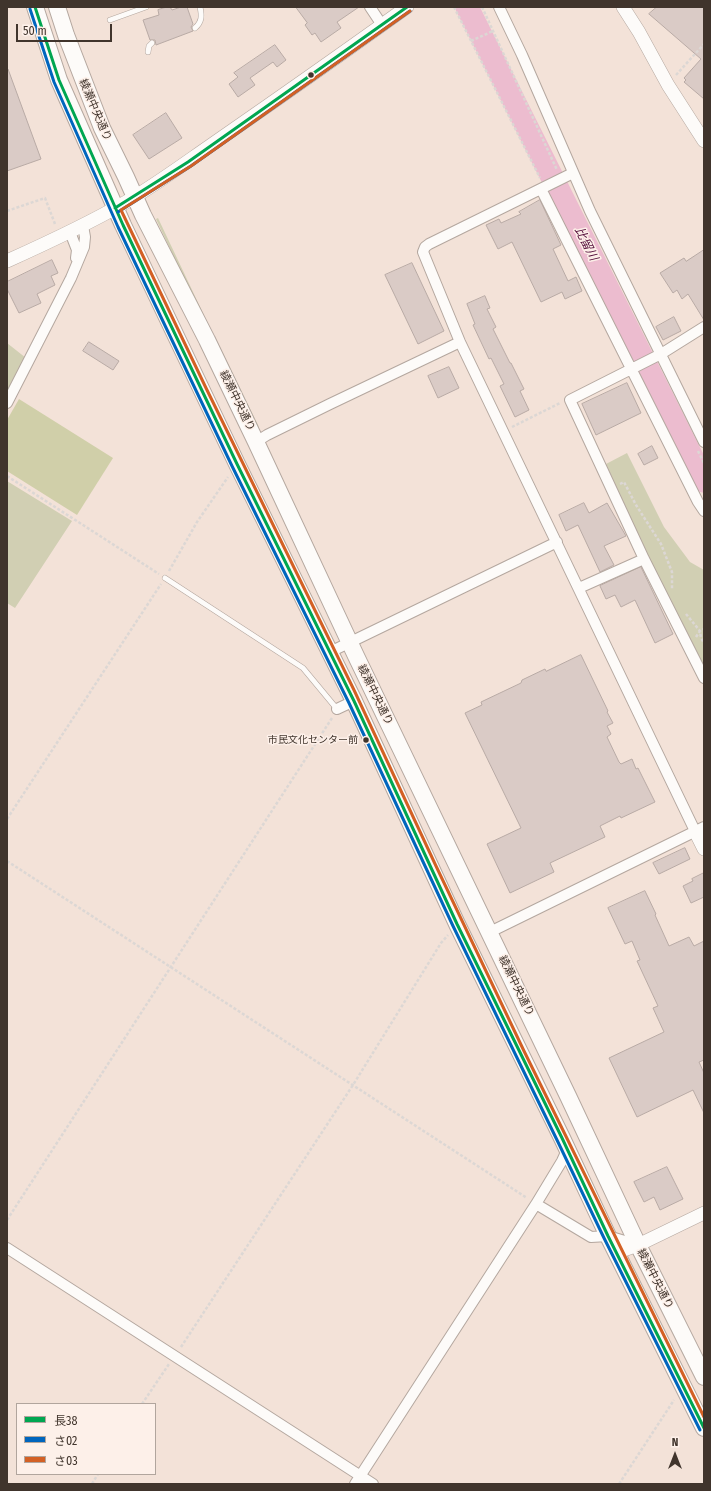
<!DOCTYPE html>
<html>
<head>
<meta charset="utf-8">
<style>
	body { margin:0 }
	#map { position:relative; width:711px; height:1491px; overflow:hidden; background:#f3e2d8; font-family:"Fira Sans Condensed","Noto Sans JP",sans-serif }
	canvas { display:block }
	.frame { position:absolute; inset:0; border:8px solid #40342c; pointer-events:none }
	.legend { position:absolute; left:16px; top:1403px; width:140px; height:72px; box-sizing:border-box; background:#fdf0e9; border:1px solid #b1a59d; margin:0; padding:5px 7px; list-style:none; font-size:12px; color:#40342c }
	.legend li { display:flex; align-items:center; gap:8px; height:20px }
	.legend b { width:20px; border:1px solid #b1a59d }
	.north { position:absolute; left:655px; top:1435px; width:40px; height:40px; -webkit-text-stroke:3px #fdf0e9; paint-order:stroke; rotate:0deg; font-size:11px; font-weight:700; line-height:16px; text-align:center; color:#40342c }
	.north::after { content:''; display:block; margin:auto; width:14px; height:18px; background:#40342c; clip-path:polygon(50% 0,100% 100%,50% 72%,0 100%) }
	.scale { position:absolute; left:16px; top:24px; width:96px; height:18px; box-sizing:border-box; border:2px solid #40342c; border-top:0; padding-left:5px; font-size:12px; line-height:14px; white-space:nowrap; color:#40342c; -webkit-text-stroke:3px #fdf0e9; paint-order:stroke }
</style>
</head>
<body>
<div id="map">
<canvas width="711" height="1491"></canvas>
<div class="frame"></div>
<ul class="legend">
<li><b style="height:5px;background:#00a651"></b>長38</li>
<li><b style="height:5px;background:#0065bd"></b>さ02</li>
<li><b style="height:5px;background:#d36024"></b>さ03</li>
</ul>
<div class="north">N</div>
<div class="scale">50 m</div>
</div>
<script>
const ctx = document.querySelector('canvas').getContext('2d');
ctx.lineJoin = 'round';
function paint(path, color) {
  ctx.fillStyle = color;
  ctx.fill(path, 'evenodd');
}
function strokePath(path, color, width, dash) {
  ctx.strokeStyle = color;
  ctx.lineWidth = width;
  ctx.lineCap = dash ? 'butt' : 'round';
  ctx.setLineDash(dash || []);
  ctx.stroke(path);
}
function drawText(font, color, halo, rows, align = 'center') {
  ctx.font = font + ' "Fira Sans Condensed","Noto Sans JP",sans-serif';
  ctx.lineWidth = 3;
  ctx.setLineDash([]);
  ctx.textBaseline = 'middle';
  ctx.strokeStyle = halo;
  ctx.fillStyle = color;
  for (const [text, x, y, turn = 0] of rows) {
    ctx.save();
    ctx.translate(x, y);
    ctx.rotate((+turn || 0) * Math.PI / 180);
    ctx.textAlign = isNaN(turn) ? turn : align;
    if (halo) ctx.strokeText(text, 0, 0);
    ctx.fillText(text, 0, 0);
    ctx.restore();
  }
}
paint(new Path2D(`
	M158 218 211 330 209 331 156 219Z
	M217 341 259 427 254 424 214 342Z
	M7 343 26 358 7 393Z
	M627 453 664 527 690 562 704 570V667L643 547 606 464Z
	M7 481 72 521 15 608 7 603Z`), '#d1cfb3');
paint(new Path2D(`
	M19 399 113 458 77 515 7 471V420Z`), '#d0cfa9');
strokePath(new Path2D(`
	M467 7 704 481`), '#ecbccf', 23);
const building = new Path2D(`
	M167 7H170L172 10 181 7H187L193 24 191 27 193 31 156 45 155 40H150L143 20 159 15 158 10Z
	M296 7H359L337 22 341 28 321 42 315 33 312 35 305 25 307 23Z
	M657 7H704V99L684 82 686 80 684 78 701 59 649 14Z
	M275 45 286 60 277 67 273 62 250 78 255 85 238 97 229 84 238 77 234 73Z
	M7 69H8L41 159 7 171Z
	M166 113 182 138 149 159 133 135Z
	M540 200 561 245 553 249 568 281 576 277 582 291 565 299 562 292 541 302 512 242 498 249 486 225 499 219 501 223 521 214 519 212Z
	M704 250V320L688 294 682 299 677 290 673 293 660 273 684 258 686 261Z
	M52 260 58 273 51 276 55 285 37 294 41 303 19 313 7 289V282Z
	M412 263 444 331 418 344 385 275Z
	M485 296 490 308 487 309 496 327 493 329 510 363H511L524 389 520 391 529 410 515 417 500 386 504 384 491 358 489 359 473 325 475 324 467 304Z
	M674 317 681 331 663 340 656 327Z
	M89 342 119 361 113 370 83 351Z
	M449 367 459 388 438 398 428 376Z
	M627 383 641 413 596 435 582 404Z
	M652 446 658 458 644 465 638 454Z
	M584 503 589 513 607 503 626 536 604 546 614 565 600 572 578 525 566 531 559 515Z
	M641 567 673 634 655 643 635 600 621 607 615 595 606 599 600 586Z
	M581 655 608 711 607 712 613 723 607 726 611 734 607 737 619 762 621 764 632 759 636 769 638 768 655 802 621 818 620 816 600 826 605 837 550 863 554 872 510 893 487 844 521 828 465 713 482 705 481 702 521 683 522 680 545 669 546 671Z
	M685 848 690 859 659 874 653 863Z
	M704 873V897L691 903 683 886 693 881 692 879Z
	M645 891 656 914 655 915 669 946 689 937 694 946 704 941V1060L699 1062 704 1073V1113L693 1090 637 1117 609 1058 664 1032 653 1008 658 1006 637 961 640 960 632 941 625 944 608 908Z
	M667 1167 683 1199 660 1210 654 1197 644 1202 634 1182Z`);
paint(building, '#dacbc6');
strokePath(building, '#b8aaa5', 1);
const service = new Path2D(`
	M110 20 146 7
	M195 28C202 22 202 16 200 7
	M148 52 149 46 152 43
	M165 578 303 668 337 709`);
const minor = new Path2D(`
	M370 7 382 25
	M499 7 522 55 590 211 704 442
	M573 173 429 244 425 247 423 252 460 342 695 831
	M541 189 698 502 704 511
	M70 232 77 250 76 258
	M704 327 661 354 570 400 644 559 704 678
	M7 403 71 278 84 247 85 237 83 226
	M256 442 267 435 330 404 460 342
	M579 588 644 559
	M330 652 557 542
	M337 709 354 701
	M490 932 704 827
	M536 1204 562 1161 567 1150
	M7 1248 373 1484
	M355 1484 536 1204 591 1237 608 1236 638 1245`);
const tertiary = new Path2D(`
	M623 7 639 32 668 85 704 141
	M7 261C47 243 88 224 126 202 157 184 185 163 214 143 279 98 343 53 407 7
	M695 831 704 849
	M616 1253 638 1245 704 1213`);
const primary = new Path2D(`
	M35 7 59 80 123 225 237 464 354 701 457 924 562 1138 608 1236 704 1428
	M57 7 66 35 102 128 126 177 143 215 207 340 256 442 356 656 568 1096 638 1245 704 1377`);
strokePath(service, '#b4a79f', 6);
strokePath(minor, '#b4a79f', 12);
strokePath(tertiary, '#b4a79f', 14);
strokePath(primary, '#b4a79f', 18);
strokePath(new Path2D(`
	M454 7 540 178
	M482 7 557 170
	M471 41 493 31
	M676 75 704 44
	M7 211 45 198 55 224
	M512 427 560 403
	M698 451 704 463
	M7 476 159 574
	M620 484 624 482 636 505 661 544 672 572V589
	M169 571 197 522 228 477
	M686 614 700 631 701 638 704 643
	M696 637 700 631 704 629
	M7 819 161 584
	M7 861 527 1198
	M7 1220 332 718
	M181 1347 353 1085 441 943 448 935
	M142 1404 169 1364
	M92 1484 98 1474
	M619 1484 674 1400`), '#dcd7d4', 2.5, [3, 2]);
strokePath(service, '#fdfbf9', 5);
strokePath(minor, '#fdfbf9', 10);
strokePath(tertiary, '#fdfbf9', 13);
strokePath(primary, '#fdfbf9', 16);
strokePath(new Path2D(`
	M35 7 59 80 123 225 237 464 354 701 457 924 562 1138 608 1236 704 1428
	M115 208 188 162 407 7`), '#00a651', 3);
strokePath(new Path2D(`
	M30 9 54 82 118 227 232 466 349 703 453 926 557 1140 604 1238 700 1430
	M118 212 191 166 410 11`), '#0065bd', 3);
strokePath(new Path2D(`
	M410 11 191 166 121 210 206 388 354 690 436 866 524 1051 704 1417`), '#d36024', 3);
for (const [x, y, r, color] of [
	[311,75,3.5,"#40342c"],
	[366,740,3.5,"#40342c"]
]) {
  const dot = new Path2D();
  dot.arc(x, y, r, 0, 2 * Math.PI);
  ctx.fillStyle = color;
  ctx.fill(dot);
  strokePath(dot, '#fdf0e9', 1.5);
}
drawText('10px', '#40342c', '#fdf0e9', [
	["市民文化センター前",358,740]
], 'right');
drawText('11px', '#40342c', '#fdf0e9', [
	["綾瀬中央通り",95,110,67],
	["綾瀬中央通り",237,401,64],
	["綾瀬中央通り",375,695,64],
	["綾瀬中央通り",516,986,64],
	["綾瀬中央通り",655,1279,63]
]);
drawText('italic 12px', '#4f0636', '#fdf0e9', [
	["比留川",586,244,63]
]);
</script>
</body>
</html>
